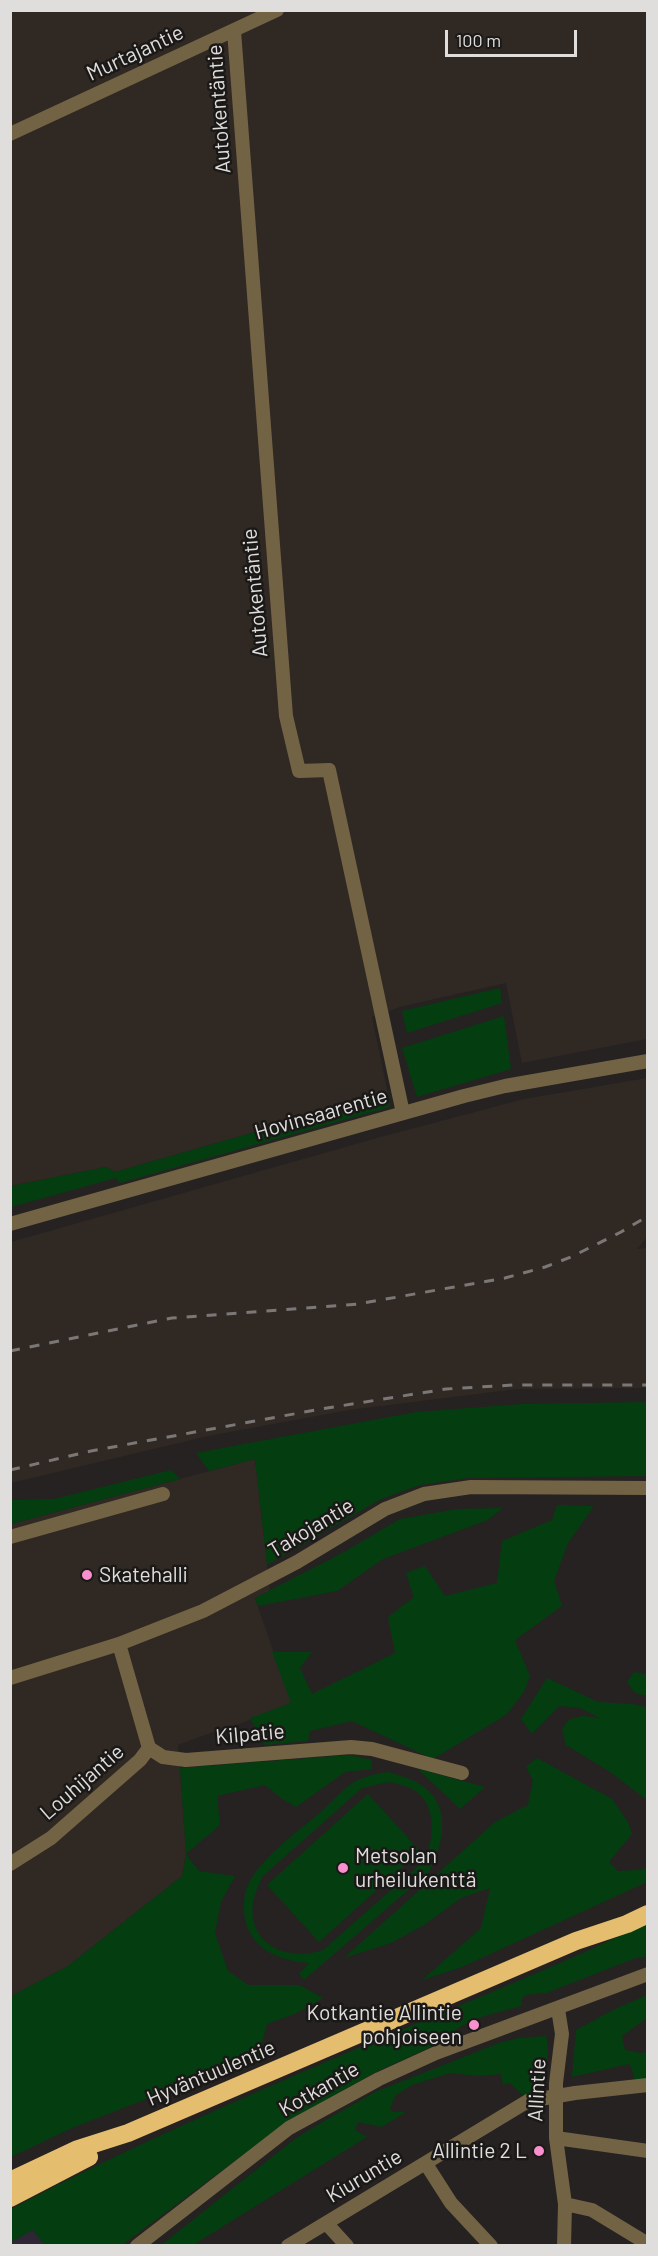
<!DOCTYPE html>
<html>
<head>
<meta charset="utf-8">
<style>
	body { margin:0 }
	#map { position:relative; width:658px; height:2256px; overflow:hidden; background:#252221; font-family:Barlow,sans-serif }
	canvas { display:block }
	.frame { position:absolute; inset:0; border:12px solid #e0dedd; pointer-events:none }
	.scale { position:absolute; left:445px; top:30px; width:132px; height:27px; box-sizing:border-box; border:3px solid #e0dedd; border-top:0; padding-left:8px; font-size:18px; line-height:21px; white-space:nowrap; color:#e0dedd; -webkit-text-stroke:4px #1b1917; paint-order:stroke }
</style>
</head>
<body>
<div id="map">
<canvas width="658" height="2256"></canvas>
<div class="frame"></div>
<div class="scale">100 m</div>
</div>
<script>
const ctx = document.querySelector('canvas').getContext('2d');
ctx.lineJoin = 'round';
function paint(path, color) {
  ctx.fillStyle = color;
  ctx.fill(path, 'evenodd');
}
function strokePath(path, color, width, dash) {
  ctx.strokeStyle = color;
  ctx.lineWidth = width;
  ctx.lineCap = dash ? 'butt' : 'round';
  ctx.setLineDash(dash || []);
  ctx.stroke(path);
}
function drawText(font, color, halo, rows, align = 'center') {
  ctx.font = font + ' Barlow,sans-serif';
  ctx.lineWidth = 5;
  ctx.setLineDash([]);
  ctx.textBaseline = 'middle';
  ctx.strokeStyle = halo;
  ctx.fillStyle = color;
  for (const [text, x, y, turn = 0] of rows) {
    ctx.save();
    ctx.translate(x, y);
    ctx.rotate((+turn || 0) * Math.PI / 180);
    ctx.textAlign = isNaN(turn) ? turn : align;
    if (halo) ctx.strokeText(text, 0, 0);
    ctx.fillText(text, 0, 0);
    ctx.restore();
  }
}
paint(new Path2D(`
	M33 2230 44 2245 11 2246V2242Z`), '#2e2635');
paint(new Path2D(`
	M10 11H647V1039L522 1063 506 983 403 1006 372 1017 388 1094 115 1172 106 1167 11 1186Z
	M647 1078V1237L637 1249 647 1248V1388L517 1389 349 1410 208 1436 11 1483V1242L377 1138 524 1099Z
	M255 1459 270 1591 255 1598 291 1703 217 1733 213 1732 178 1745 186 1854 182 1876 68 1966 11 1996V1524Z`), '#302923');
paint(new Path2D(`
	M500 988 502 1003 407 1033 402 1011Z
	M504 1016 511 1069 417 1097 402 1048Z
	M388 1094 390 1107 120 1183 116 1178 11 1207V1186L106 1167 115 1172Z
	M647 1402V1476L468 1478 420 1485 381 1499 267 1565 255 1459 209 1471 196 1453 416 1412 522 1404Z
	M171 1470 180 1479 11 1524V1500L54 1499Z
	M557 1505 594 1506 568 1543 554 1581 562 1606 515 1640 530 1676 524 1692 506 1715 433 1759 352 1721 310 1731 308 1741 265 1745 250 1718 291 1703 272 1652H312L300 1668 312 1694 395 1653 388 1617 414 1597 406 1573 425 1566 445 1596 497 1583 502 1541 552 1520Z
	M503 1508 488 1520 383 1559 337 1591 258 1606 255 1598 344 1552 400 1519 457 1509Z
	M634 1672 645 1674 647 1672V1696L635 1693 627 1682Z
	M547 1678 598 1702 632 1704 647 1707V1800L610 1772 566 1745 562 1730 568 1720 582 1716 600 1718 580 1708 559 1706 532 1734 521 1719Z
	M350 1755 372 1760 371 1769 345 1772 296 1807 281 1798 265 1785 217 1796 220 1825 186 1854 199 1871 235 1876 221 1902 215 1933 228 1971 248 1985H299L323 1998 297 2013 267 2024 259 2055 72 2128 11 2157V1996L68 1966 182 1876 186 1854 180 1768Z
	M537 1758 612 1799 628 1822 632 1834 609 1862 618 1871 641 1870 647 1867V1882L462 1967 422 1980 481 1928 490 1888 461 1898 424 1925 391 1943 344 1958 495 1822 528 1805 533 1780 526 1767Z
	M418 1769 485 1787 460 1809Z
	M389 1772C402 1776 413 1779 424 1787 452 1807 443 1848 428 1873L304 1980 299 1974 309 1963C277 1961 247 1947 244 1912 244 1903 244 1893 248 1885 262 1856 299 1831 323 1810 333 1801 343 1789 354 1782 365 1776 377 1773 389 1772ZM389 1782C402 1785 415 1787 423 1798 436 1814 433 1846 423 1862L323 1950C285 1963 244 1942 254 1898 256 1890 260 1883 263 1876L362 1788Z
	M368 1794 420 1851 319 1942 267 1885Z
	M647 1923V1957L636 1958 546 1993 525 1995 521 2000 522 2006C497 2013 462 2018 446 2040L374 2073 287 2122 122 2245H44L33 2230 11 2242V2209C139 2142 273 2084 406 2028 487 1994 569 1961 647 1923Z
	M647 1995V2018L622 2036 625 2050 641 2053 647 2052V2081L635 2083 633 2072 629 2064 572 2077 576 2030 615 2009Z
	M546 2036C550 2050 548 2077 538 2089 535 2093 530 2096 527 2099L510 2083 503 2085 501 2074 478 2076 450 2073 412 2085 396 2095 390 2108 393 2112H406L382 2127 358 2122 355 2130 367 2137 193 2245 160 2246 296 2138 326 2120 375 2092 499 2043 518 2038Z`), '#043e10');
strokePath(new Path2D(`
	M234 31 286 716 299 771 329 770 403 1113
	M10 134 277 10
	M10 1224 464 1096 505 1086 648 1061
	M10 1537 163 1494
	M119 1644 149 1748 163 1757 186 1760 351 1747 372 1749 462 1773
	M10 1678 119 1644 203 1611 297 1562 385 1509 424 1494 471 1487 648 1488
	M10 1864 51 1838 140 1760 149 1748
	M558 2009 562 2034 556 2083V2138L565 2204 564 2246
	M556 2138 648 2151
	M426 2164 451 2203 491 2246
	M565 2204 592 2210 648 2244
	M326 2223 347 2246
	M137 2246 289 2128 379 2079 436 2053 648 1974
	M288 2246 528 2101 575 2093 648 2085`), '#736345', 14);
strokePath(new Path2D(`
	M10 2181 78 2149 128 2133 576 1941 627 1924 648 1914
	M10 2198 89 2157`), '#e5bd6e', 18);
strokePath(new Path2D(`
	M10 1351 172 1318 358 1304 505 1278 545 1267 571 1257 621 1232 648 1216
	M10 1470 91 1451 321 1409 446 1389 514 1385H648`), '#7a7776', 3, [10, 10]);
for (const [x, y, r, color] of [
	[87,1575,6,"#f790cd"],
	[343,1868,6,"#f790cd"],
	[474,2025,6,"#f790cd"],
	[539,2151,6,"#f790cd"]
]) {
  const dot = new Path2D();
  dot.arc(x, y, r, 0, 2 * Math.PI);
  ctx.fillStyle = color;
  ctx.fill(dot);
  strokePath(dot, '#1b1917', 2);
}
drawText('21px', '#e0dedd', '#1b1917', [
	["Murtajantie",135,53,-25],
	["Autokentäntie",219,109,-94],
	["Autokentäntie",255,593,-95],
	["Hovinsaarentie",321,1114,-16],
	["Takojantie",311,1528,-31],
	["Kilpatie",250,1734,-5],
	["Louhijantie",82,1782,-41],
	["Hyväntuulentie",211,2073,-23],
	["Kotkantie",319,2089,-30],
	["Allintie",537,2090,-87],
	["Kiuruntie",364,2176,-31]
]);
drawText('21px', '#e0dedd', '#1b1917', [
	["Skatehalli",99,1575],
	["Metsolan",355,1856],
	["urheilukenttä",355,1880],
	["Kotkantie Allintie",462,2013,"right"],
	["pohjoiseen",462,2037,"right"],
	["Allintie 2 L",527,2151,"right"]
], 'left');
</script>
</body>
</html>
